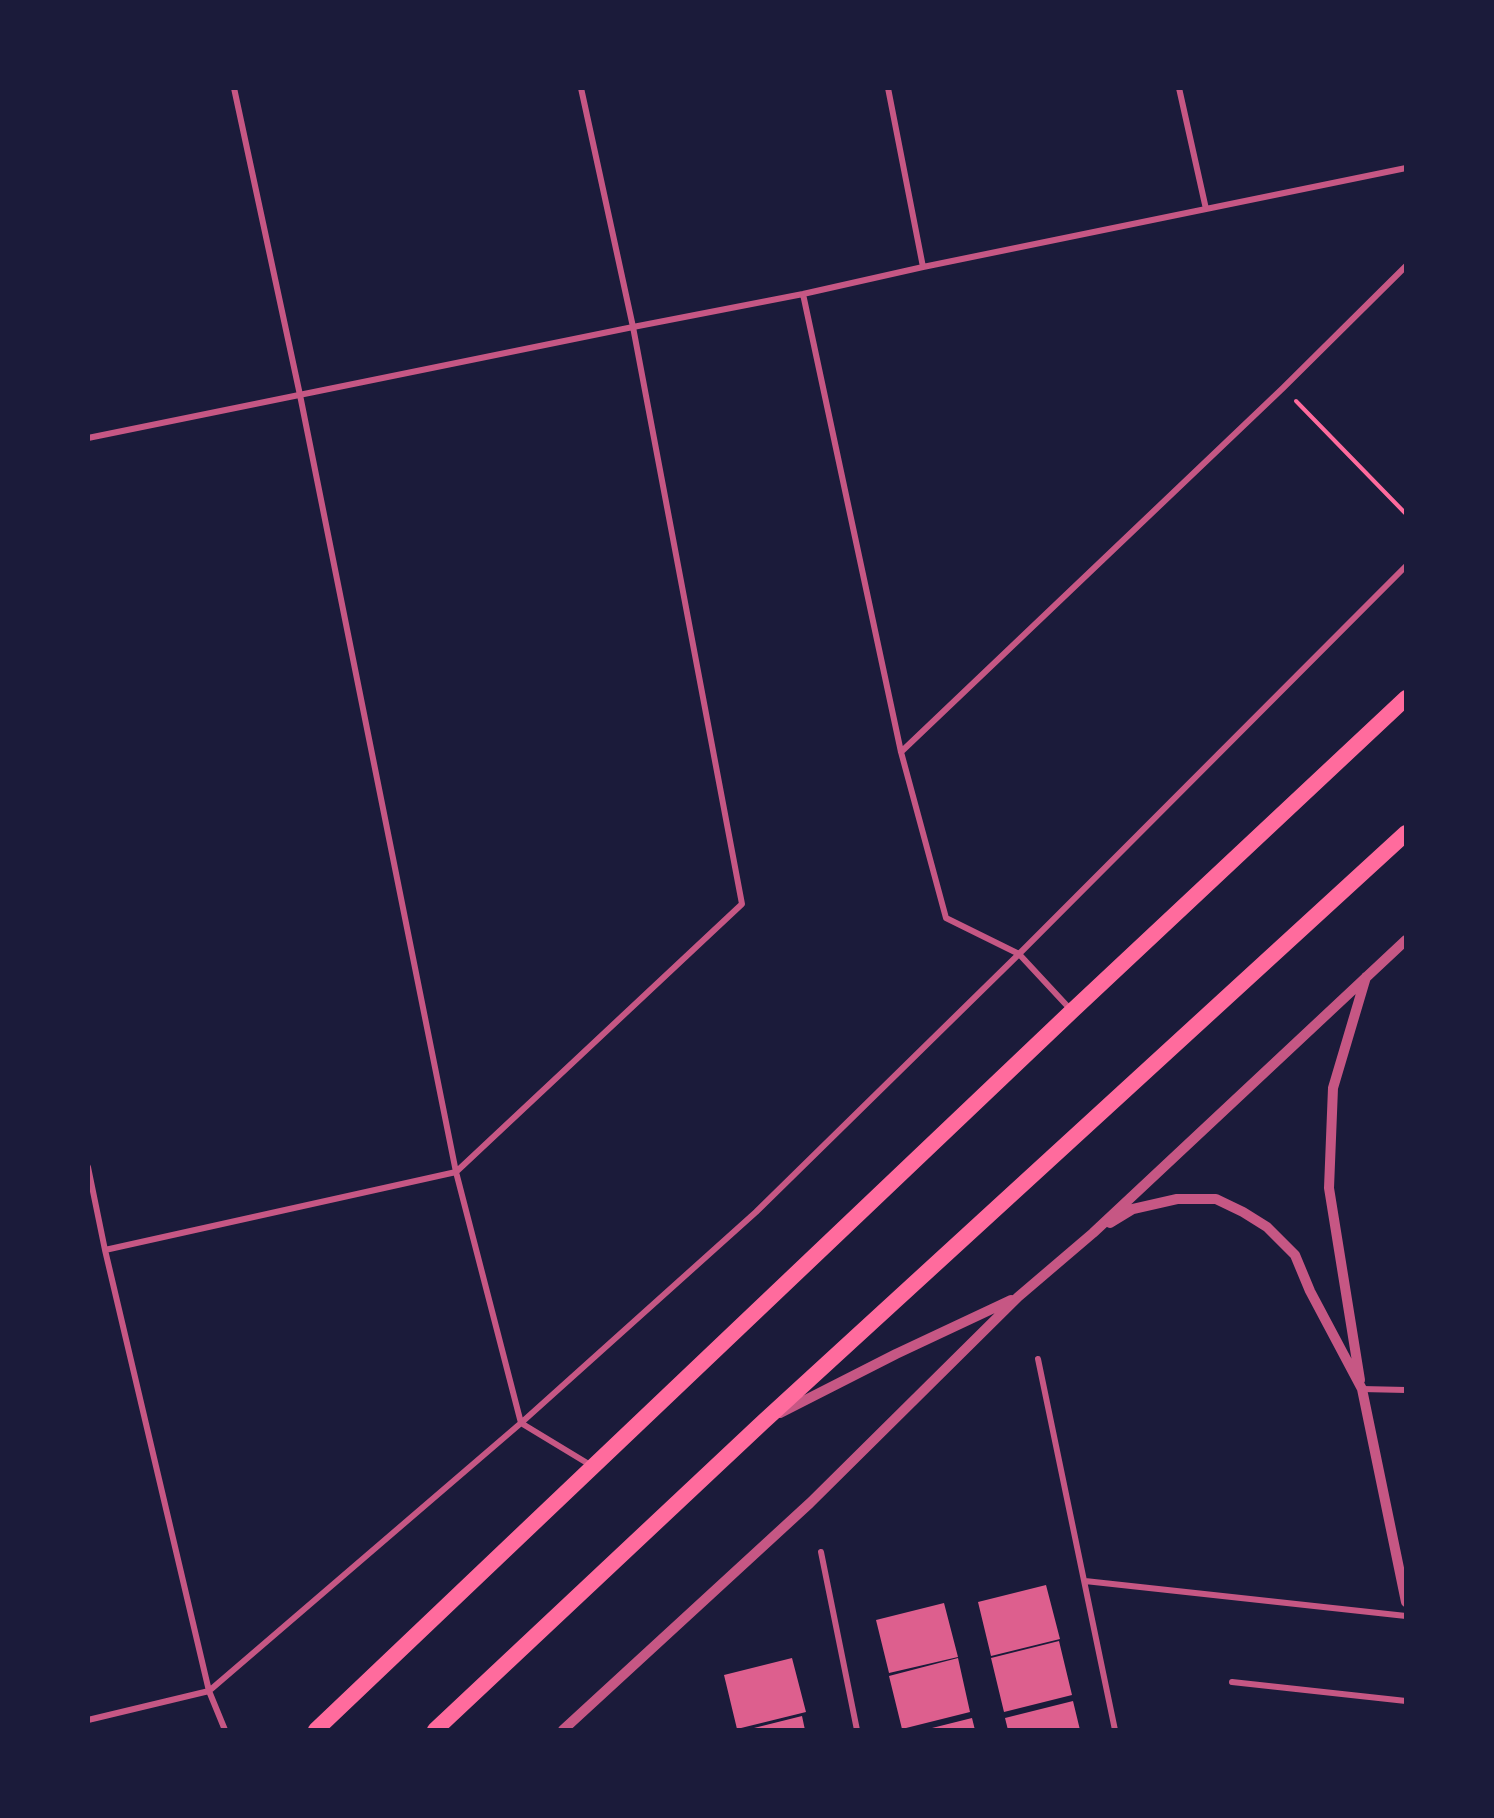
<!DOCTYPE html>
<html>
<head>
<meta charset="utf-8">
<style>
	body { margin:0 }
	#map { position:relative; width:1494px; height:1818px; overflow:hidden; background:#1b1b3a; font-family:Spectral,serif }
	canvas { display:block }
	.frame { position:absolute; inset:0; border:90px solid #1b1b3a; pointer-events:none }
</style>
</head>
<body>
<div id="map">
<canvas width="1494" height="1818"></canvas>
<div class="frame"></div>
</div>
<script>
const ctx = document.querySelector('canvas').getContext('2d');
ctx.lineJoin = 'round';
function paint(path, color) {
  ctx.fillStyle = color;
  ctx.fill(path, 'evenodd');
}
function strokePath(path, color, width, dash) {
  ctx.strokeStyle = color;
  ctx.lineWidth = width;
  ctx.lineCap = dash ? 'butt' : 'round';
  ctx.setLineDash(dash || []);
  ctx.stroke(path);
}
paint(new Path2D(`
	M1046 1585 1060 1639 991 1656 978 1602Z
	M944 1603 958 1657 889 1673 876 1620Z
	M1059 1641 1072 1695 1004 1712 991 1658Z
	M792 1658 806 1712 737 1729 724 1675Z
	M958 1658 970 1712 902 1729 889 1676Z
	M1073 1701 1080 1730H1008L1005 1718Z
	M802 1716 805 1730H750V1729Z
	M972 1718 975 1730H928V1729Z`), '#dd5f8e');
strokePath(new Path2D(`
	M1296 401 1406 514`), '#ff6b9d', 4);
strokePath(new Path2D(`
	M234 88 300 395 456 1172 521 1423 592 1466
	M888 88 923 267
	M1179 88 1206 209
	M803 294 901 752 946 918 1019 954 1071 1010
	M88 438 633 327 803 294 923 267 1406 168
	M901 752 1283 388 1406 266
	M88 1167 105 1250 209 1691 521 1423 756 1212 1019 954 1406 566
	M105 1250 456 1172 742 904 633 327 581 88
	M1038 1359 1115 1730
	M1362 1389 1406 1390
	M821 1552 857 1730
	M1085 1581 1406 1616
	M1232 1682 1406 1701
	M88 1720 209 1691 225 1730`), '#c65784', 6);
strokePath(new Path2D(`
	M1110 1223 1133 1209 1177 1199H1216L1243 1212 1267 1227 1295 1255 1310 1291 1362 1389 1406 1602
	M1360 1380 1329 1188 1333 1088 1366 977
	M780 1413 896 1354 1011 1300
	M563 1730 810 1503 1018 1297 1093 1233 1406 940`), '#c65784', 10);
strokePath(new Path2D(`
	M316 1730 1072 1011 1406 698
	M435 1730 763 1422 1406 833`), '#ff6b9d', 16);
</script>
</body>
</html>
